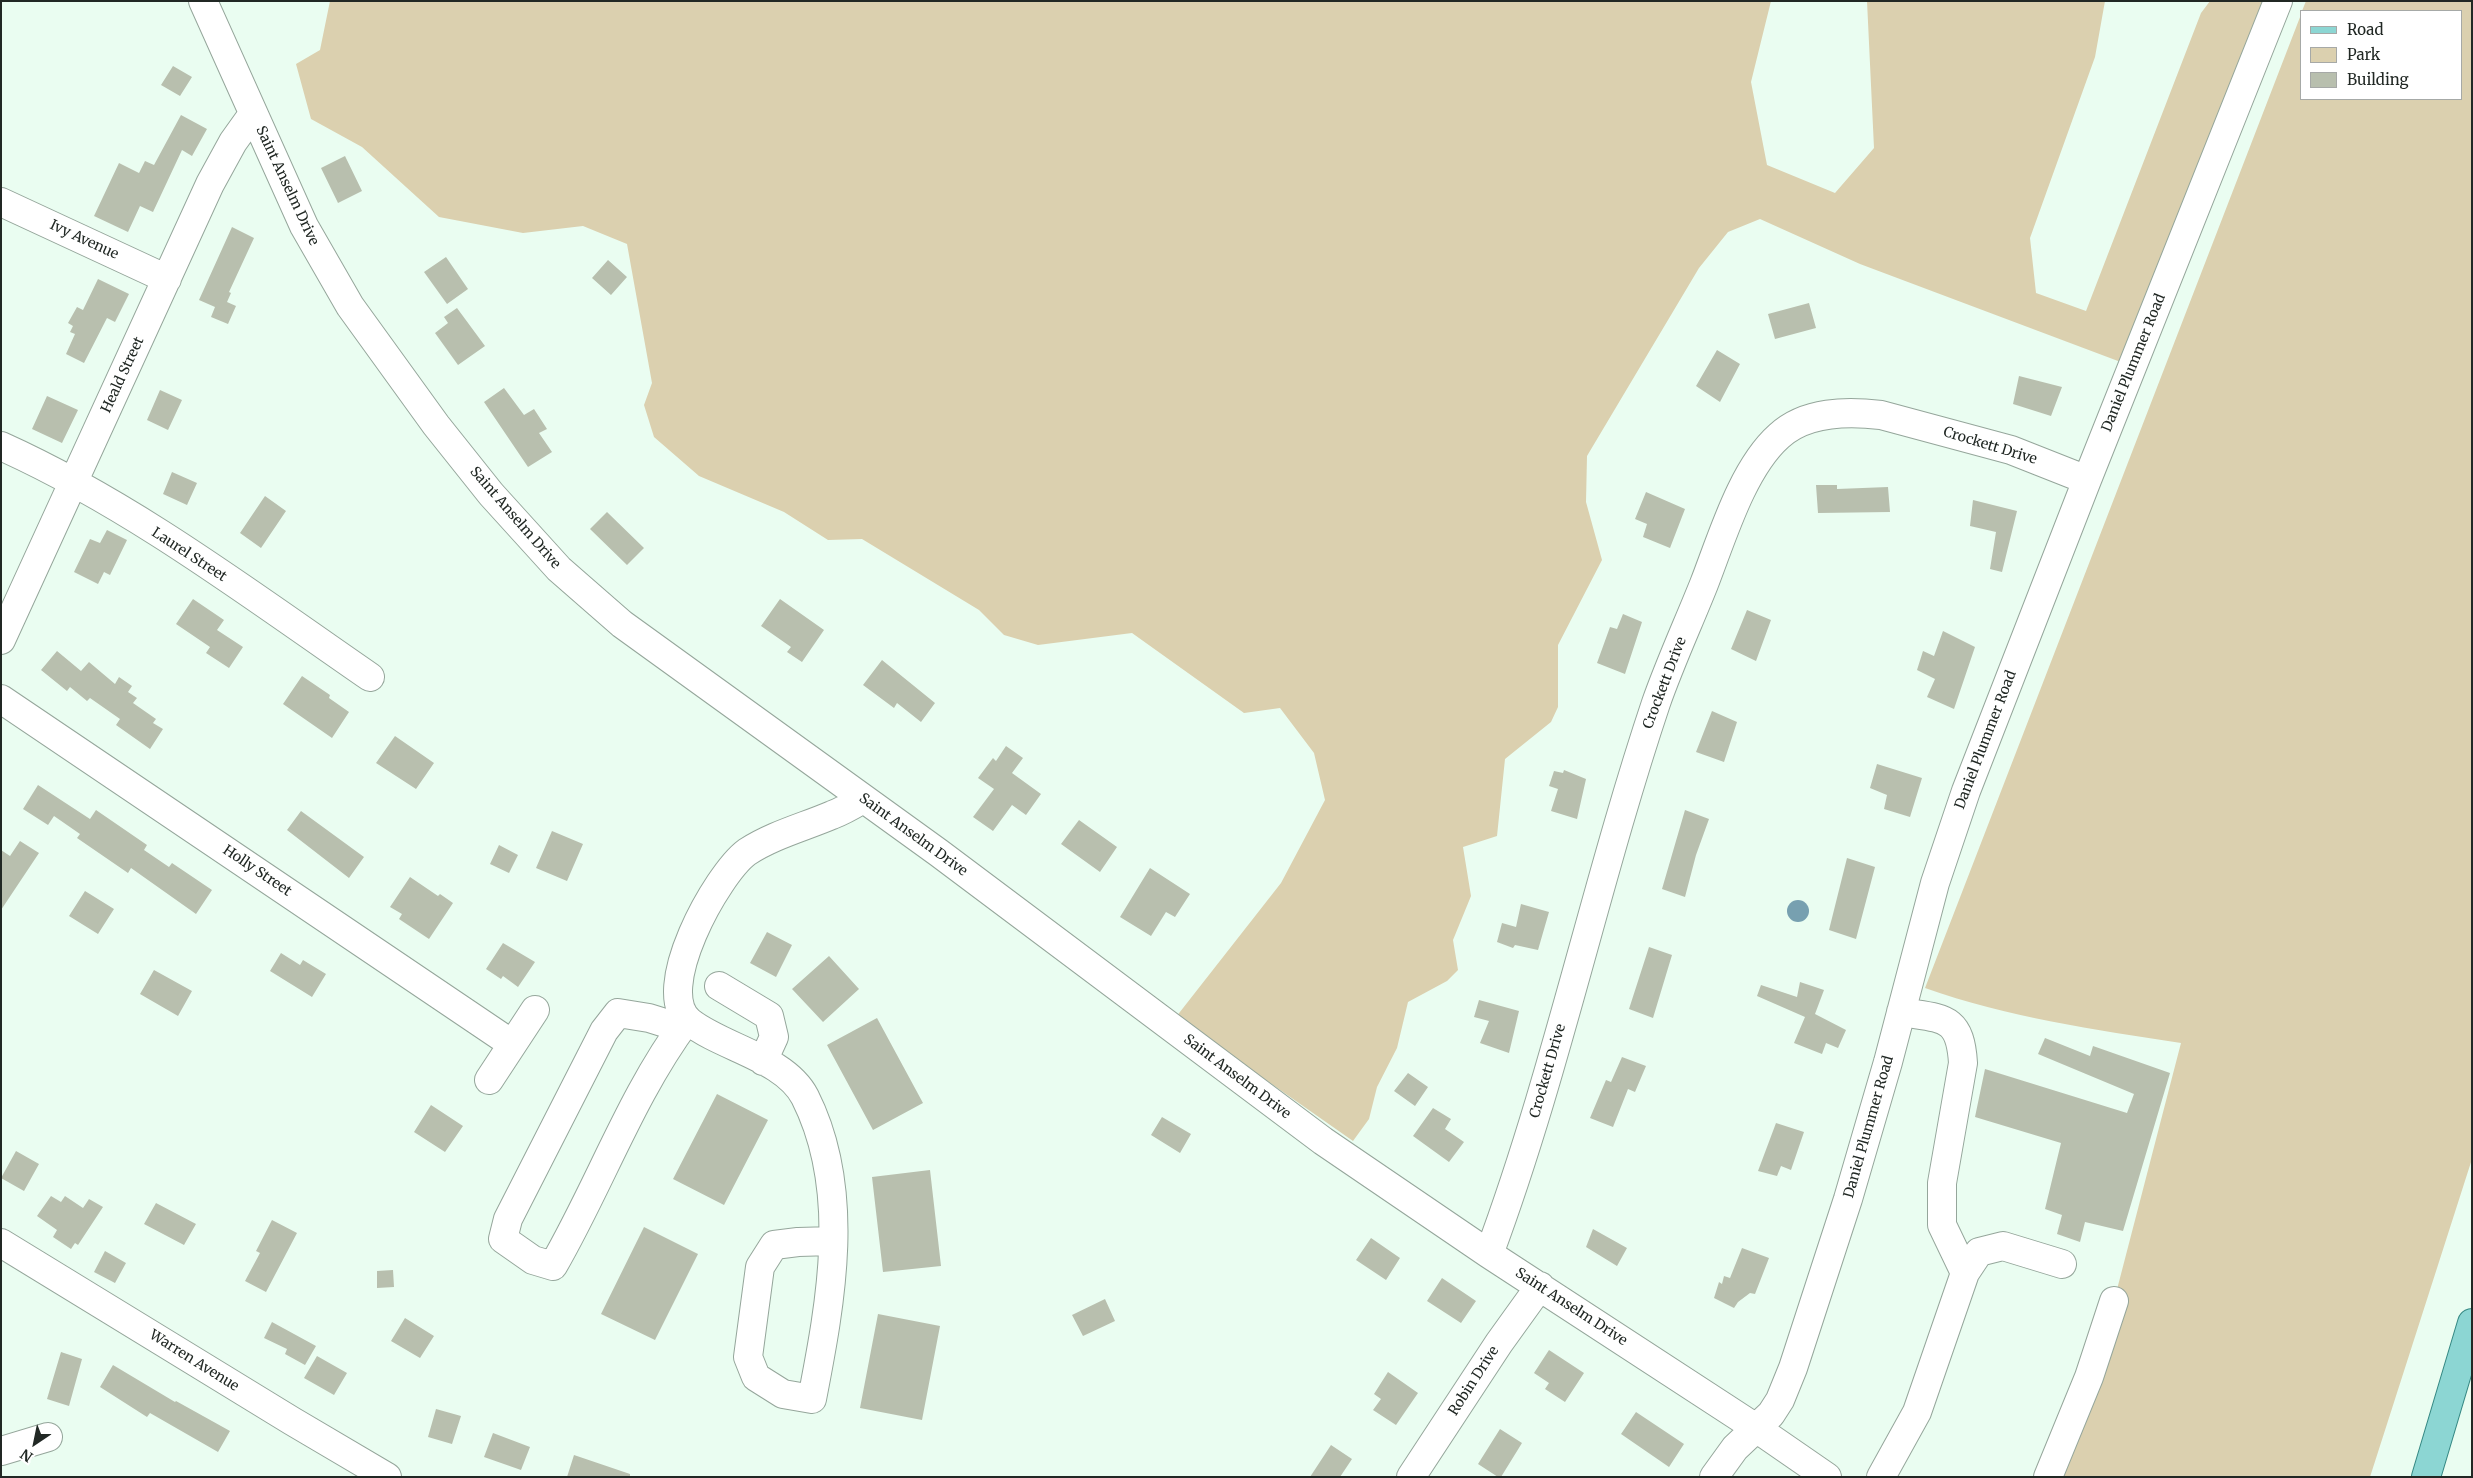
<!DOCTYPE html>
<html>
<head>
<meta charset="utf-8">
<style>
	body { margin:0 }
	#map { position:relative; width:2473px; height:1478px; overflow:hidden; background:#eafdf1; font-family:Merriweather,serif }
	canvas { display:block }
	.frame { position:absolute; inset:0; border:2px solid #212824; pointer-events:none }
	.legend { position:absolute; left:2300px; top:10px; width:162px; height:90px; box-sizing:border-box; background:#fff; border:1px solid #a6a9a7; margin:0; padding:6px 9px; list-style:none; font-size:15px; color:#212824 }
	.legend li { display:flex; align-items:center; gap:10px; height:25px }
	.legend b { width:25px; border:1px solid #a6a9a7 }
	.north { position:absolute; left:10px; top:1418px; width:50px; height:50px; -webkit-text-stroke:4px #fff; paint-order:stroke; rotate:214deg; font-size:14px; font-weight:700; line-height:20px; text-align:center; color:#212824 }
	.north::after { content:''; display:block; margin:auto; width:18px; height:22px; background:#212824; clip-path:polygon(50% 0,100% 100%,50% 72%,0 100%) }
</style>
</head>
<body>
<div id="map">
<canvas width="2473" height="1478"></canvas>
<div class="frame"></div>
<ul class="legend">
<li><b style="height:6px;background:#8cd6d3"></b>Road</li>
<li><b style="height:14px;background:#dbd0af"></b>Park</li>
<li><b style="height:14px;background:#b8bfae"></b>Building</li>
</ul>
<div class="north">N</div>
</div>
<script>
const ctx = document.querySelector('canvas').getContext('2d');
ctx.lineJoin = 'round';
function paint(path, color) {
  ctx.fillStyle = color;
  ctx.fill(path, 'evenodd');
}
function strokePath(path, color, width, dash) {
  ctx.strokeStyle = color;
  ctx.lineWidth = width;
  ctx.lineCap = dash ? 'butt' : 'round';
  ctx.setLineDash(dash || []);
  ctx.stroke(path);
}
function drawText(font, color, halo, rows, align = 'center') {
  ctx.font = font + ' Merriweather,serif';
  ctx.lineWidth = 4;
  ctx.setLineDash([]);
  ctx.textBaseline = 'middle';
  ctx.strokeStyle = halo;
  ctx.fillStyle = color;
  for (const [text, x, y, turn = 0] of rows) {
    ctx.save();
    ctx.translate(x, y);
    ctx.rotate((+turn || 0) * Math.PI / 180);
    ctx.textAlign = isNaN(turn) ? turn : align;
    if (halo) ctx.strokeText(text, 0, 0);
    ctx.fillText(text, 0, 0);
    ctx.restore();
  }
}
paint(new Path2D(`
	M330 1H1771L1751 82 1767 165 1835 193 1874 148 1867 1H2105L2095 57 2030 238 2036 293 2086 311 2201 13 2210 1H2278L2126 364 1860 264 1760 219 1728 232 1699 268 1587 456 1586 502 1602 560 1558 645V707L1551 722 1505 759 1497 836 1463 847 1471 896 1453 940 1458 970 1447 981 1408 1002 1397 1048 1377 1087 1369 1119 1353 1141 1176 1017 1281 883 1325 800 1314 753 1280 708 1244 713 1132 633 1038 645 1004 635 979 610 862 539 828 540 784 512 699 476 654 437 644 405 652 383 627 244 583 226 523 233 439 217 362 147 311 119 296 64 320 50Z
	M2306 1H2472V1159L2370 1477H2061L2114 1301 2181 1043C2095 1030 2007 1017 1925 988L2302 12V99H2462V11H2302Z`), '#dbd0af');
paint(new Path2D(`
	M1787 911a11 11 0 1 1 22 0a11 11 0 1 1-22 0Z`), '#77a0b0');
paint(new Path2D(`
	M173 66 192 77 180 96 161 85Z
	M181 115 207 129 192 156 182 150 153 212 140 206 128 232 94 216 119 163 139 173 145 161 154 165Z
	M345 156 362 191 338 203 321 168Z
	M232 227 254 238 229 292 231 293 227 302 236 306 228 324 211 317 215 307 199 300Z
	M446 257 468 289 447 304 424 272Z
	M608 260 627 277 611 295 592 278Z
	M98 279 129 294 115 322 107 318 84 363 66 354 75 334 70 332 73 326 68 323 77 307 83 310Z
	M1809 303 1816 328 1775 339 1768 314Z
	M457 308 485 346 458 365 435 333 448 323 444 317Z
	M1717 350 1740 364 1720 402 1696 386Z
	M2019 376 2062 387 2051 416 2013 404Z
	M504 388 524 415 534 409 547 429 539 433 552 452 528 467 484 402Z
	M160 390 182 400 168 430 147 420Z
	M47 396 78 410 62 443 32 429Z
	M172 472 197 483 187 505 163 494Z
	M1816 485H1837V489L1888 487 1890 512 1818 513Z
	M1646 492 1685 509 1670 548 1643 537 1647 524 1635 519Z
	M265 496 286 511 261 548 240 533Z
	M1973 500 2017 511 2002 572 1990 569 1996 532 1970 526Z
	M607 512 644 548 627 565 590 529Z
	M107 530 127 540 110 575 104 572 98 584 74 572 90 539 100 543Z
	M193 599 224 620 217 630 243 647 229 668 206 653 210 647 176 624Z
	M780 599 824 630 802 662 787 652 791 647 761 626Z
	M1747 610 1771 620 1756 661 1731 649Z
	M1623 614 1642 622 1625 674 1597 663 1610 627 1617 629Z
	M1943 631 1975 647 1954 709 1927 697 1935 679 1917 670 1923 651 1934 656Z
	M57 651 81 671 89 662 115 684 119 677 132 686 128 692 137 698 133 703 156 719 153 723 163 729 150 749 116 725 120 719 90 698 87 701 70 687 67 691 41 670Z
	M882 660 935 703 921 722 897 703 894 708 863 685Z
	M302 676 330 695 329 698 349 712 332 738 283 704Z
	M1712 711 1737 722 1724 762 1696 752Z
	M395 736 434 763 416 789 376 763Z
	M1006 746 1023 758 1012 773 1041 794 1026 815 1012 805 993 831 973 817 994 789 978 778 993 758 996 761Z
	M1877 764 1922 778 1910 817 1884 809 1887 795 1870 788Z
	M1564 770 1586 779 1577 819 1551 811 1558 789 1549 786 1554 771 1563 773Z
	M38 785 90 819 96 810 147 845 144 850 169 867 172 863 212 890 196 914 131 868 128 873 77 838 80 834 54 816 48 825 23 809Z
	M1685 810 1709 819 1696 855 1685 897 1662 889Z
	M301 811 364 857 349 878 287 830Z
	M1079 820 1117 847 1100 872 1061 844Z
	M552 831 583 844 567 881 536 868Z
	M20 841 39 853 1 910V850L10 856Z
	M499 845 518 855 509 873 490 864Z
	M1847 858 1875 867 1856 939 1829 930Z
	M1150 868 1190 894 1175 917 1166 912 1151 936 1120 917Z
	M410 877 438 896 440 894 453 903 429 939 399 919 402 914 390 907Z
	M85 891 114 909 98 934 69 916Z
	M1521 904 1549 912 1538 950 1515 945 1513 948 1497 942 1502 923 1516 927Z
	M767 932 792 945 776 977 750 963Z
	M503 943 535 962 518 987 503 976 501 979 486 969Z
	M1649 947 1672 955 1653 1018 1629 1009Z
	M281 953 300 965 303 960 326 974 312 997 270 971Z
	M829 956 859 989 823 1022 792 989Z
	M154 970 192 991 178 1016 140 994Z
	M1800 982 1824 990 1815 1014 1846 1030 1838 1048 1826 1043 1822 1054 1794 1043 1805 1017 1757 996 1761 985 1797 997Z
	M1479 1000 1519 1011 1509 1053 1480 1043 1489 1021 1474 1017Z
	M877 1018 923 1103 873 1130 827 1045Z
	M2045 1038 2090 1056 2093 1046 2170 1073 2123 1231 2085 1222 2080 1242 2057 1234 2062 1215 2045 1209 2061 1143 1975 1117 1985 1069 2127 1113 2134 1094 2038 1054Z
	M1622 1057 1646 1066 1635 1092 1628 1089 1613 1127 1590 1118 1606 1080 1611 1082Z
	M1408 1073 1428 1087 1415 1106 1394 1091Z
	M717 1094 768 1120 724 1205 673 1179Z
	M431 1105 463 1126 445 1152 414 1132Z
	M1433 1108 1451 1119 1445 1129 1464 1142 1449 1162 1413 1136Z
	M1162 1117 1191 1134 1180 1153 1151 1135Z
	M1776 1123 1804 1132 1791 1170 1781 1166 1777 1176 1758 1171Z
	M16 1151 39 1164 24 1191 1 1178Z
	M930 1170 941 1266 883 1272 872 1177Z
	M51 1196 61 1202 65 1196 83 1208 89 1199 103 1207 78 1245 75 1243 71 1249 53 1237 57 1230 37 1216Z
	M156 1203 196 1224 184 1245 144 1224Z
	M272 1220 297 1233 266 1292 245 1281 260 1253 256 1251Z
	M644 1227 698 1254 655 1340 601 1314Z
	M1593 1229 1627 1248 1617 1266 1586 1247Z
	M1371 1238 1400 1258 1386 1280 1356 1260Z
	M1742 1248 1769 1258 1755 1294 1750 1293 1738 1302 1734 1308 1714 1298 1719 1282 1722 1284 1724 1276 1730 1278Z
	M105 1251 126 1263 115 1283 94 1272Z
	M393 1270 394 1287 377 1288V1271Z
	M1442 1278 1476 1301 1461 1323 1427 1301Z
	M1105 1299 1115 1321 1083 1336 1072 1315Z
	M878 1314 940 1326 922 1420 860 1408Z
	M405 1318 434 1336 420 1358 391 1341Z
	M272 1322 316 1346 305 1365 285 1354 287 1349 264 1338Z
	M1549 1350 1584 1373 1565 1402 1545 1389 1549 1383 1534 1373Z
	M61 1352 82 1359 69 1406 47 1399Z
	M317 1356 347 1373 334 1395 304 1378Z
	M113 1365 175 1402 176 1401 230 1431 218 1452 150 1413 147 1417 100 1387Z
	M1388 1372 1418 1393 1396 1425 1373 1410 1381 1399 1374 1394Z
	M436 1409 461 1416 452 1444 428 1437Z
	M1636 1412 1684 1444 1669 1467 1621 1434Z
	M1500 1429 1522 1443 1501 1477H1498L1478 1464Z
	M493 1433 530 1447 521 1470 484 1457Z
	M1331 1445 1352 1459 1340 1477H1310Z
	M574 1455 630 1474V1477H567Z`), '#b8bfae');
const minor = new Path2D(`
	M203 1 304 226 350 306 436 425 491 494 559 569 622 624 939 853 1323 1141 1489 1254 1756 1428 1827 1477
	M1 202 167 279
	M1 446C132 505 251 595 370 677
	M1 640 210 184 233 142 253 114
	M1 699 512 1044
	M719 986 769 1016 774 1037 763 1061
	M1901 1012C1943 1019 1960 1015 1963 1063L1942 1183V1225L1965 1273
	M681 1028 649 1018 618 1013 604 1031 508 1219 503 1239 533 1260 553 1266C600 1185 631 1095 687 1020
	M489 1080 535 1010
	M833 1241 798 1242 774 1245 760 1267 748 1357 756 1377 783 1394 812 1399C831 1301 852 1190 805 1097 785 1058 723 1048 690 1022 651 992 717 874 747 852 773 835 804 827 832 815 843 811 853 805 863 799
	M1 1243 292 1421 387 1477
	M1489 1254C1556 1074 1595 885 1656 703 1670 663 1688 624 1704 584 1722 538 1742 469 1779 436 1806 411 1847 411 1881 415L2011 450 2087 480
	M1 1451 48 1437
	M1411 1477 1499 1343 1540 1286
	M1714 1477 1735 1448 1771 1414 1780 1400 1793 1368 1848 1199 1888 1062 1935 883 1966 791 2087 480 2278 1
	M1881 1477 1917 1412 1965 1273 1979 1252 2003 1246 2062 1264
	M2048 1477 2089 1377 2114 1301`);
const major = new Path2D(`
	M2426 1477 2472 1323`);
strokePath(minor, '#95a69b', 30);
strokePath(major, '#358883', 30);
strokePath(minor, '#fff', 28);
strokePath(major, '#8cd6d3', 28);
drawText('14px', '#212824', '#fff', [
	["Saint Anselm Drive",287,186,65],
	["Ivy Avenue",84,240,25],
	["Daniel Plummer Road",2134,363,-68],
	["Heald Street",123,375,-65],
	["Crockett Drive",1990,446,17],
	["Saint Anselm Drive",515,518,49],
	["Laurel Street",189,555,33],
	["Crockett Drive",1665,683,-69],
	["Daniel Plummer Road",1986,740,-69],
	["Saint Anselm Drive",913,835,36],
	["Holly Street",257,871,34],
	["Crockett Drive",1548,1071,-74],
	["Saint Anselm Drive",1237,1077,37],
	["Daniel Plummer Road",1869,1127,-74],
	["Saint Anselm Drive",1571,1307,33],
	["Warren Avenue",194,1361,32],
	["Robin Drive",1474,1381,-57]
]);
</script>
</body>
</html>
